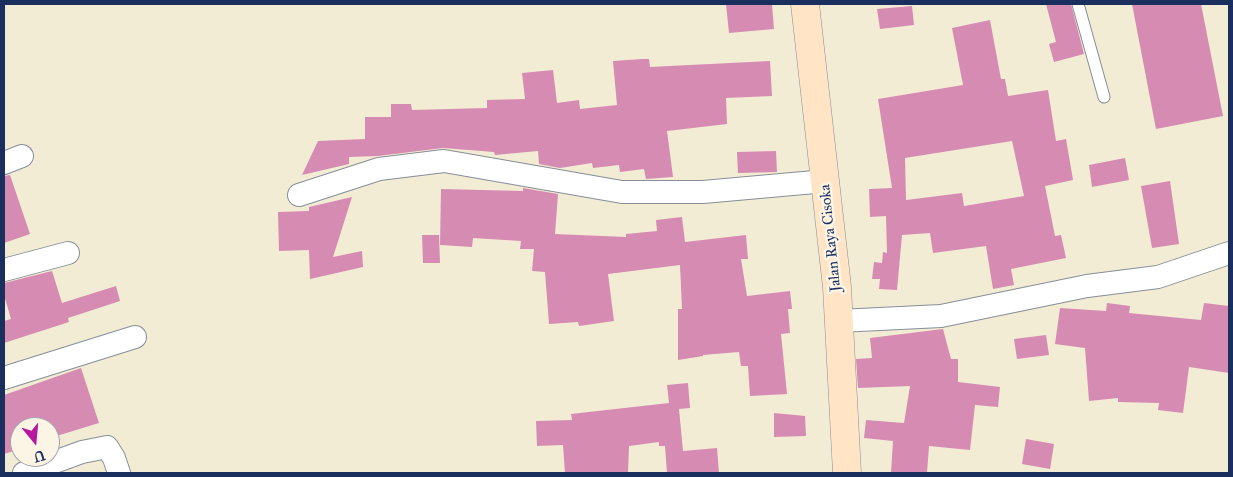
<!DOCTYPE html>
<html>
<head>
<meta charset="utf-8">
<style>
	body { margin:0 }
	#map { position:relative; width:1233px; height:477px; overflow:hidden; background:#f3ecd4; font-family:"IM FELL Great Primer",serif }
	canvas { display:block }
	.frame { position:absolute; inset:0; border:5px solid #1b2f5e; pointer-events:none }
	.north { position:absolute; left:10px; top:417px; width:50px; height:50px; box-sizing:border-box; background:#fcf5e5; border:1px solid #a2a6af; border-radius:50%; rotate:163deg; font-size:14px; font-weight:700; line-height:20px; text-align:center; color:#1b2f5e }
	.north::after { content:''; display:block; margin:auto; width:18px; height:22px; background:#b5179e; clip-path:polygon(50% 0,100% 100%,50% 72%,0 100%) }
</style>
</head>
<body>
<div id="map">
<canvas width="1233" height="477"></canvas>
<div class="frame"></div>
<div class="north">U</div>
</div>
<script>
const ctx = document.querySelector('canvas').getContext('2d');
ctx.lineJoin = 'round';
function paint(path, color) {
  ctx.fillStyle = color;
  ctx.fill(path, 'evenodd');
}
function strokePath(path, color, width, dash) {
  ctx.strokeStyle = color;
  ctx.lineWidth = width;
  ctx.lineCap = dash ? 'butt' : 'round';
  ctx.setLineDash(dash || []);
  ctx.stroke(path);
}
function drawText(font, color, halo, rows, align = 'center') {
  ctx.font = font + ' "IM FELL Great Primer",serif';
  ctx.lineWidth = 5;
  ctx.setLineDash([]);
  ctx.textBaseline = 'middle';
  ctx.strokeStyle = halo;
  ctx.fillStyle = color;
  for (const [text, x, y, turn = 0] of rows) {
    ctx.save();
    ctx.translate(x, y);
    ctx.rotate((+turn || 0) * Math.PI / 180);
    ctx.textAlign = isNaN(turn) ? turn : align;
    if (halo) ctx.strokeText(text, 0, 0);
    ctx.fillText(text, 0, 0);
    ctx.restore();
  }
}
paint(new Path2D(`
	M726 4H772L774 29 729 33Z
	M1046 4H1071L1084 54 1054 62 1049 44 1056 42Z
	M1132 4H1201L1223 116 1156 129Z
	M912 6 914 25 880 29 877 9Z
	M990 20 1001 79H1005L1008 96 1048 90 1056 141 1066 139 1073 180 1045 186 1055 236 1061 235 1066 258 1011 269 1014 285 993 289 986 246 933 253 930 233 902 235 897 290 879 289 880 279H872L874 262 882 263 883 252 887 253 886 216 870 217 869 189 892 188 878 99 963 85 952 28ZM1012 141 1024 196 964 206 962 193 906 200 905 158Z
	M642 59H649L650 67 770 61 772 96 726 98 727 124 667 131 673 177 646 179 644 169 620 172 619 165 593 168 592 163 560 168 539 164 538 151 495 155 494 152 443 148 378 156 349 157V164L302 175 318 141 365 139V117H391V104H411L412 110 487 108V100L525 99 522 73 553 70 557 103 579 100 580 109 617 105 613 61Z
	M776 151 777 172 738 173 737 152Z
	M1125 158 1129 180 1092 187 1089 165Z
	M10 175 30 234 4 243V176Z
	M1170 181 1179 244 1152 248 1141 186Z
	M523 188 558 194 555 234 626 237V234L657 231 656 220 682 217 685 242 746 235 748 259H741L747 296 790 291 792 309H788L790 333 781 334 787 394 750 396 748 366H741L739 352 703 355V356L678 360V309H682L680 265 608 274 614 321 579 326 578 322 549 324 545 272 532 271 534 249H520L521 241 473 238 472 247 440 245 441 189 523 191Z
	M352 197 333 257 362 251 363 267 310 279 309 250 279 251 278 212 309 211V207Z
	M422 235H439L440 263H423Z
	M52 271 62 303 116 286 120 301 68 318 69 322 4 343V321L11 319 4 295V283Z
	M1107 303 1130 306 1129 313 1201 320 1204 303 1229 306V373L1189 367 1183 413 1158 410 1159 403 1118 402V398L1089 401 1085 348 1055 344 1060 308 1106 311Z
	M943 329 951 359H958V382L1000 387 998 407 975 405 970 450 929 446 927 473H891L893 441 864 438 866 420 904 423 910 386 858 388 856 359 872 358 870 338Z
	M1046 335 1049 355 1017 359 1014 339Z
	M81 368 99 423 50 438V427H20V449L4 454V395Z
	M688 383 690 408 679 409 683 451 717 448 719 473H667L665 446H659V442L629 446 628 473H565L563 445 537 446 536 421 572 420 571 414 669 403 667 385Z
	M774 413 805 416 806 436 774 437Z
	M1026 439 1054 444 1050 469 1022 464Z`), '#d68bb3');
const lane = new Path2D(`
	M1078 4 1104 97`);
const street = new Path2D(`
	M4 163 22 156
	M299 195 379 169 444 161 622 192H703L826 181
	M4 270 68 253
	M839 321 941 316 1087 286 1158 277 1229 253
	M4 378 135 337
	M24 473 82 452 107 447 114 458 119 473`);
const secondary = new Path2D(`
	M805 4 837 287 847 473`);
strokePath(lane, '#878e99', 13);
strokePath(street, '#878e99', 24);
strokePath(secondary, '#878e99', 29);
strokePath(lane, '#fff', 11);
strokePath(street, '#fff', 22);
strokePath(secondary, '#ffe4c6', 28);
drawText('15px', '#1b2f5e', '#fcf5e5', [
	["Jalan Raya Cisoka",831,238,-96]
]);
</script>
</body>
</html>
